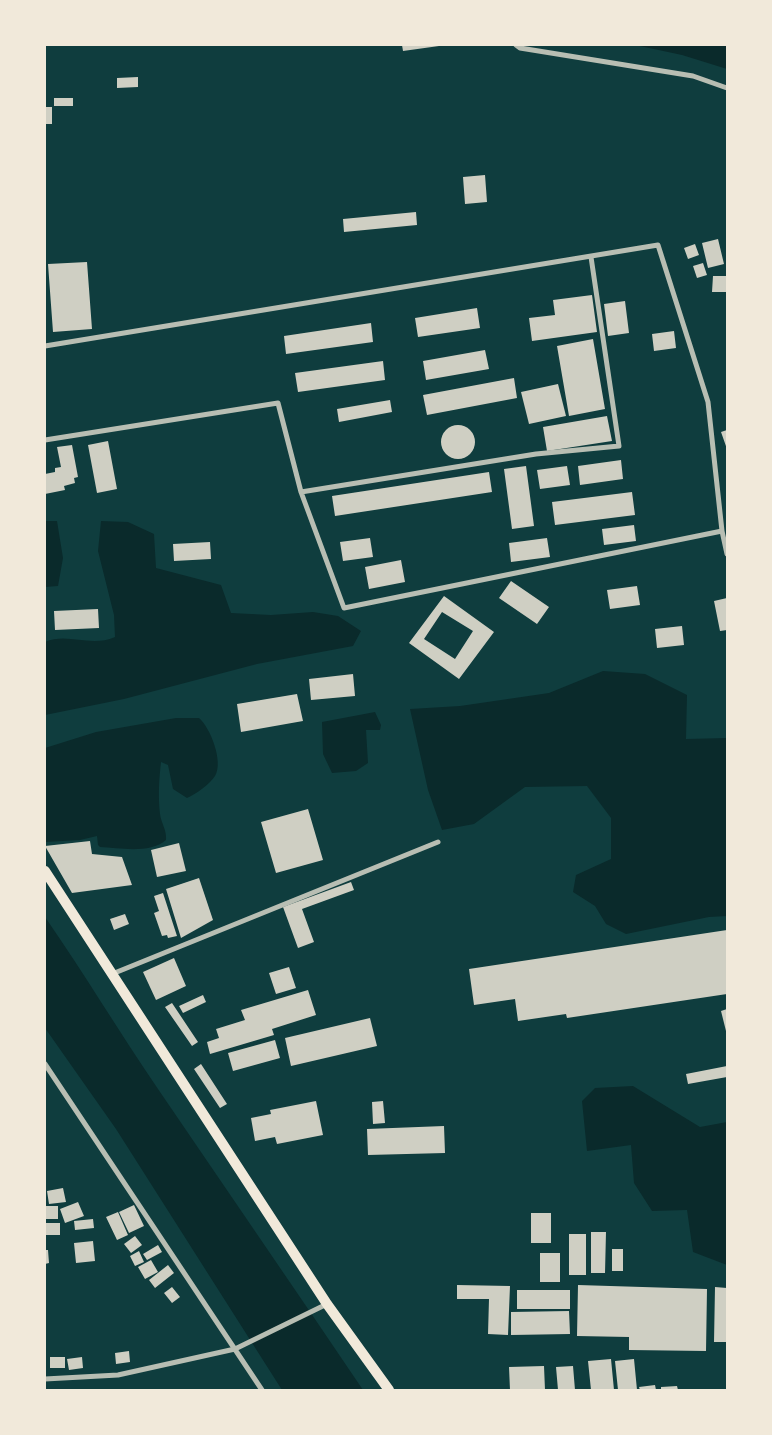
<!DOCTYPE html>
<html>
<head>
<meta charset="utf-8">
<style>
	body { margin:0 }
	#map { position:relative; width:772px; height:1435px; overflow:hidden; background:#0f3d3e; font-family:"Alegreya Sans",sans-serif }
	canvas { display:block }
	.frame { position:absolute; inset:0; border:46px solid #f1e9da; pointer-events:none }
</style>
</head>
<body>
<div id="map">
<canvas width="772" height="1435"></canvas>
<div class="frame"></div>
</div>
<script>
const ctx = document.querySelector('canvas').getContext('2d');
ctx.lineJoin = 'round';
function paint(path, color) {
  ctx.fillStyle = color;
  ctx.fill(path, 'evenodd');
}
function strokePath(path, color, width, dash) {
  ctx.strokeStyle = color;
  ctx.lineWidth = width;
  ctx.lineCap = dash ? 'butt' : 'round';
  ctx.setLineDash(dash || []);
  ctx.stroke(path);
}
paint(new Path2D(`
	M635 45H727V69L682 55Z
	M45 521H57L63 558 58 586 45 587Z
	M101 521 128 522 154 534 156 568 221 585 231 613 271 615 313 612 338 616 361 631 353 646 257 664 124 699 45 715V642C68 632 90 648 115 637L114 615 98 551Z
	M603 671 645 674 687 695 686 739 727 738V916L709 917 626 934 606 924 595 906 573 892 576 875 611 859V818L587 786 525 787 474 824 442 830 428 790 410 709 460 706 549 693Z
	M375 712 381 725 380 730H366L368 763 356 771 332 773 323 754 322 722Z
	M176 718H199C210 727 224 762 215 776 210 784 196 794 187 798L173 789 168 765 161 762C159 780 158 796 160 814 161 823 167 830 166 840 150 854 120 848 100 847L98 845 97 836 80 840 45 842V748L96 732Z
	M45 917C84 973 119 1032 158 1089 226 1189 295 1289 363 1390H282L116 1129 45 1028Z
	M633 1086 700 1127 727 1122V1265L693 1252 687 1210 652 1211 634 1183 631 1145 587 1151 582 1101 595 1088Z`), '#0a2a2b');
paint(new Path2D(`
	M402 45H439V46L403 51Z
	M138 77V87L117 88V78Z
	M54 98H73V106H54Z
	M45 107H52V124H45Z
	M485 175 487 202 465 204 463 177Z
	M416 212 417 225 344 232 343 219Z
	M718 239 724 264 708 268 702 243Z
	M695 244 699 255 688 259 684 248Z
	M87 262 92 329 53 332 48 264Z
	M703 263 707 275 697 278 693 266Z
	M713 276H727V292H712Z
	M592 295 597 332 532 341 529 318 555 315 553 300Z
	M625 301 629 333 608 336 604 304Z
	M477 308 480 328 418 337 415 318Z
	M371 323 373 342 286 354 284 336Z
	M674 331 676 348 654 351 652 334Z
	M593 339 605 409 569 416 557 346Z
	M485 350 489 369 426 380 423 361Z
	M383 361 385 380 298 392 295 373Z
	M514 378 517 398 427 415 423 395Z
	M558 384 566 416 529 424 521 392Z
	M390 400 392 412 339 422 337 409Z
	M607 416 612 441 547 451 543 427Z
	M441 442a17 17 0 1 1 34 0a17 17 0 1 1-34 0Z
	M727 430V449L721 432Z
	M108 441 117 489 97 493 88 445Z
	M72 445 78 477 74 478 75 483 64 486 65 490 45 494V474L55 472V468L61 467 57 447Z
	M621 460 623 479 580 485 578 466Z
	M526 466 534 526 512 529 504 469Z
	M567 466 570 485 540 489 537 470Z
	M489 472 492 492 335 516 332 496Z
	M632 492 635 515 555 525 552 502Z
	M634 525 636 541 604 545 602 529Z
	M370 538 373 557 343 561 340 542Z
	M547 538 550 557 511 562 509 543Z
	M210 542 211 559 174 561 173 544Z
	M401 560 405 582 369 589 365 567Z
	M511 581 549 607 537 624 499 598Z
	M637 586 640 605 610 609 607 590Z
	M444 596 494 632 459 679 409 643ZM442 612 473 631 455 659 424 639Z
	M727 598V630L720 631 714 601Z
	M98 609 99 628 55 630 54 611Z
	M682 626 684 645 657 648 655 629Z
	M353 674 355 696 311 700 309 679Z
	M297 694 303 721 241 732 237 704Z
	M308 809 323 860 276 873 261 822Z
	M90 841 92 854 122 857 132 885 72 893 45 846Z
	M179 843 186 871 157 877 151 850Z
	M199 878 213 920 181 938 166 889Z
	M351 882 354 890 302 909 314 942 298 948 283 907Z
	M163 893 177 936 168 938 167 935 162 936 154 913 159 911 154 896Z
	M125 914 129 924 114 930 110 919Z
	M727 930V994L567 1018 566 1014 518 1021 515 999 474 1005 469 969Z
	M174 958 186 986 156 1000 143 972Z
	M289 967 296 988 276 994 269 973Z
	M308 990 316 1015 272 1029 274 1035 210 1054 207 1042 219 1038 216 1029 245 1020 241 1010Z
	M203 995 206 1002 183 1013 179 1006Z
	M172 1003 198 1042 192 1046 165 1007Z
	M727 1009V1031H726L721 1011Z
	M370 1018 377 1046 291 1066 285 1038Z
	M275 1040 280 1058 233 1071 228 1053Z
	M201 1064 227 1104 220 1108 194 1069Z
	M727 1066V1077L688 1084 686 1074Z
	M316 1101 323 1135 277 1144 275 1137 255 1141 251 1118 271 1114 270 1110Z
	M383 1101 385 1123 373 1124 372 1102Z
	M444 1126 445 1153 368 1155 367 1129Z
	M63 1188 66 1202 49 1204 47 1191Z
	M78 1202 84 1216 65 1223 60 1209Z
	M134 1205 144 1226 129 1233 119 1212Z
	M45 1206H58V1219H45Z
	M118 1212 128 1235 117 1240 106 1217Z
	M531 1213H551V1243H531Z
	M93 1219 94 1228 75 1230 74 1221Z
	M45 1223H60V1235H45Z
	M591 1232H606L605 1273H591Z
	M569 1234H586V1275H569Z
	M135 1236 142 1245 131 1253 124 1244Z
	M93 1241 95 1261 76 1263 74 1243Z
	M158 1245 162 1252 147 1260 143 1254Z
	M612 1249H623V1271H612Z
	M45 1250H48L49 1263 45 1264Z
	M139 1251 144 1262 135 1266 130 1256Z
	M540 1253H560V1282H540Z
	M151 1260 158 1272 145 1279 138 1267Z
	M168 1265 174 1273 155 1288 149 1280Z
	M457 1285 510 1286 508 1335 488 1334 489 1299H457Z
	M578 1285 707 1289 706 1351 629 1350V1337L577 1336Z
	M172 1287 180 1297 172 1303 164 1293Z
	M715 1287 727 1288V1342H714Z
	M517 1290H570V1309H517Z
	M569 1311 570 1334 511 1335V1312Z
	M129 1351 130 1362 116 1364 115 1353Z
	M50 1357H65V1368H50Z
	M82 1357 83 1368 69 1370 67 1359Z
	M611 1359 614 1390H591L588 1361Z
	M634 1359 637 1390H618L615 1361Z
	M544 1366 545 1390H510L509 1367Z
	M573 1366 575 1390H558L556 1367Z
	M655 1385 656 1390H640L639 1387Z
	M677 1386 678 1390H661V1387Z`), '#cfcfc3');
strokePath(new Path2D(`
	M516 45 520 48 693 76 727 88
	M45 346 658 245 708 402 722 531 727 554
	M45 440 278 403 301 492 536 454 619 446 591 257
	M301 492 344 608 722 531
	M112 974 438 842
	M45 1064 262 1390
	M45 1379 118 1375 235 1349 327 1304`), '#b8beb3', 5);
strokePath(new Path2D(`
	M45 871 327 1304 389 1390`), '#f1e9da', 10);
</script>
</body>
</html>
